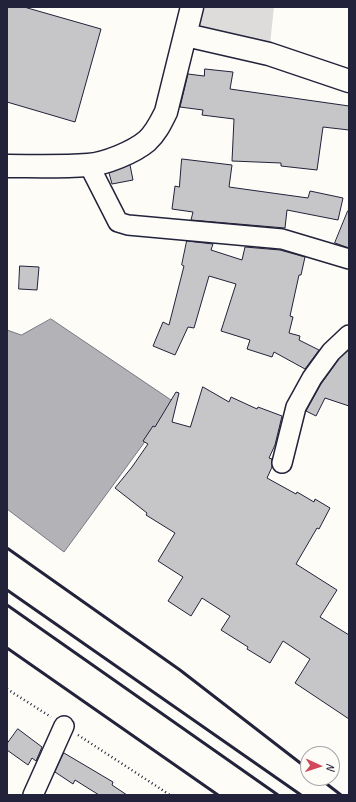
<!DOCTYPE html>
<html>
<head>
<meta charset="utf-8">
<style>
	body { margin:0 }
	#map { position:relative; width:356px; height:802px; overflow:hidden; background:#fdfcf7; font-family:Caveat,sans-serif }
	canvas { display:block }
	.frame { position:absolute; inset:0; border:8px solid #22223b; pointer-events:none }
	.north { position:absolute; left:300px; top:746px; width:40px; height:40px; box-sizing:border-box; background:#fdfcf7; border:1px solid #a5a5ac; border-radius:50%; rotate:93deg; font-size:11px; font-weight:700; line-height:16px; text-align:center; color:#22223b }
	.north::after { content:''; display:block; margin:auto; width:14px; height:18px; background:#d1495b; clip-path:polygon(50% 0,100% 100%,50% 72%,0 100%) }
</style>
</head>
<body>
<div id="map">
<canvas width="356" height="802"></canvas>
<div class="frame"></div>
<div class="north">N</div>
</div>
<script>
const ctx = document.querySelector('canvas').getContext('2d');
ctx.lineJoin = 'round';
function paint(path, color) {
  ctx.fillStyle = color;
  ctx.fill(path, 'evenodd');
}
function strokePath(path, color, width, dash) {
  ctx.strokeStyle = color;
  ctx.lineWidth = width;
  ctx.lineCap = dash ? 'butt' : 'round';
  ctx.setLineDash(dash || []);
  ctx.stroke(path);
}
paint(new Path2D(`
	M198 7H274L269 54 192 32Z`), '#dddcdb');
const water = new Path2D(`
	M51 319 174 402 64 552 7 509V330L21 335Z`);
paint(water, '#b2b2b7');
strokePath(water, '#787885', 1);
const building = new Path2D(`
	M7 7H24L101 29 75 122 7 102Z
	M205 69 233 72 230 89 349 106V130L323 127 317 170 281 166V163L232 161 234 119 202 115 203 110 180 107 188 74 204 76Z
	M182 159 232 165 229 187 308 198 310 191 343 198 338 220 287 210 285 228 191 220 193 212 172 209 175 186 179 187Z
	M130 165 133 180 112 184 109 173Z
	M348 211H349V248L335 243Z
	M187 241 213 244 211 250 242 260 245 247 280 250 305 257 301 275H299L290 316 293 317 289 333 300 336 299 340 319 350 305 369 274 352 272 357 247 349 250 340 221 331 236 284 209 276 194 328 188 327 175 355 153 346 163 322 169 325 184 266 182 265Z
	M20 266 39 267 37 290 19 289Z
	M349 350V406L325 398 316 416 306 411 321 384 339 359Z
	M203 387 229 402 231 397 257 409 258 407 282 416 275 445 269 458 272 459V467L267 478 296 494 297 492 314 502 315 499 330 508 319 529 317 528 296 564 337 590 320 617 349 635V719L295 683 310 659 283 641 270 663 247 649 248 647 221 630 230 616 202 598 191 616 168 601 183 577 158 561 175 533 146 515 147 513 115 488 132 467 148 444 143 441 153 426 155 427 176 392 179 393 172 422 190 427Z
	M18 729 42 747 36 761 32 758 28 765 7 750V744Z
	M64 753 113 782 112 785 127 795H99L75 780 73 784 55 772Z`);
paint(building, '#c6c6c8');
strokePath(building, '#22223b', 1);
const street = new Path2D(`
	M89 165 118 222 128 225 282 239 349 259
	M282 463 296 407 312 378 331 352 349 335
	M33 795 64 726`);
const secondary = new Path2D(`
	M186 35 269 54 349 81
	M7 166C34 166 61 167 88 165 105 164 134 152 147 141 156 133 161 122 166 112L192 7`);
strokePath(street, '#22223b', 22);
strokePath(secondary, '#22223b', 25);
strokePath(new Path2D(`
	M348 561H349
	M7 689 51 717
	M78 735 170 795`), '#22223b', 2.5, [1, 3]);
strokePath(street, '#fdfcf7', 19);
strokePath(secondary, '#fdfcf7', 22);
strokePath(new Path2D(`
	M7 548 180 670 308 769
	M7 590 301 795
	M7 605 278 795
	M7 648 218 795
	M319 778 341 795`), '#22223b', 3);
</script>
</body>
</html>
